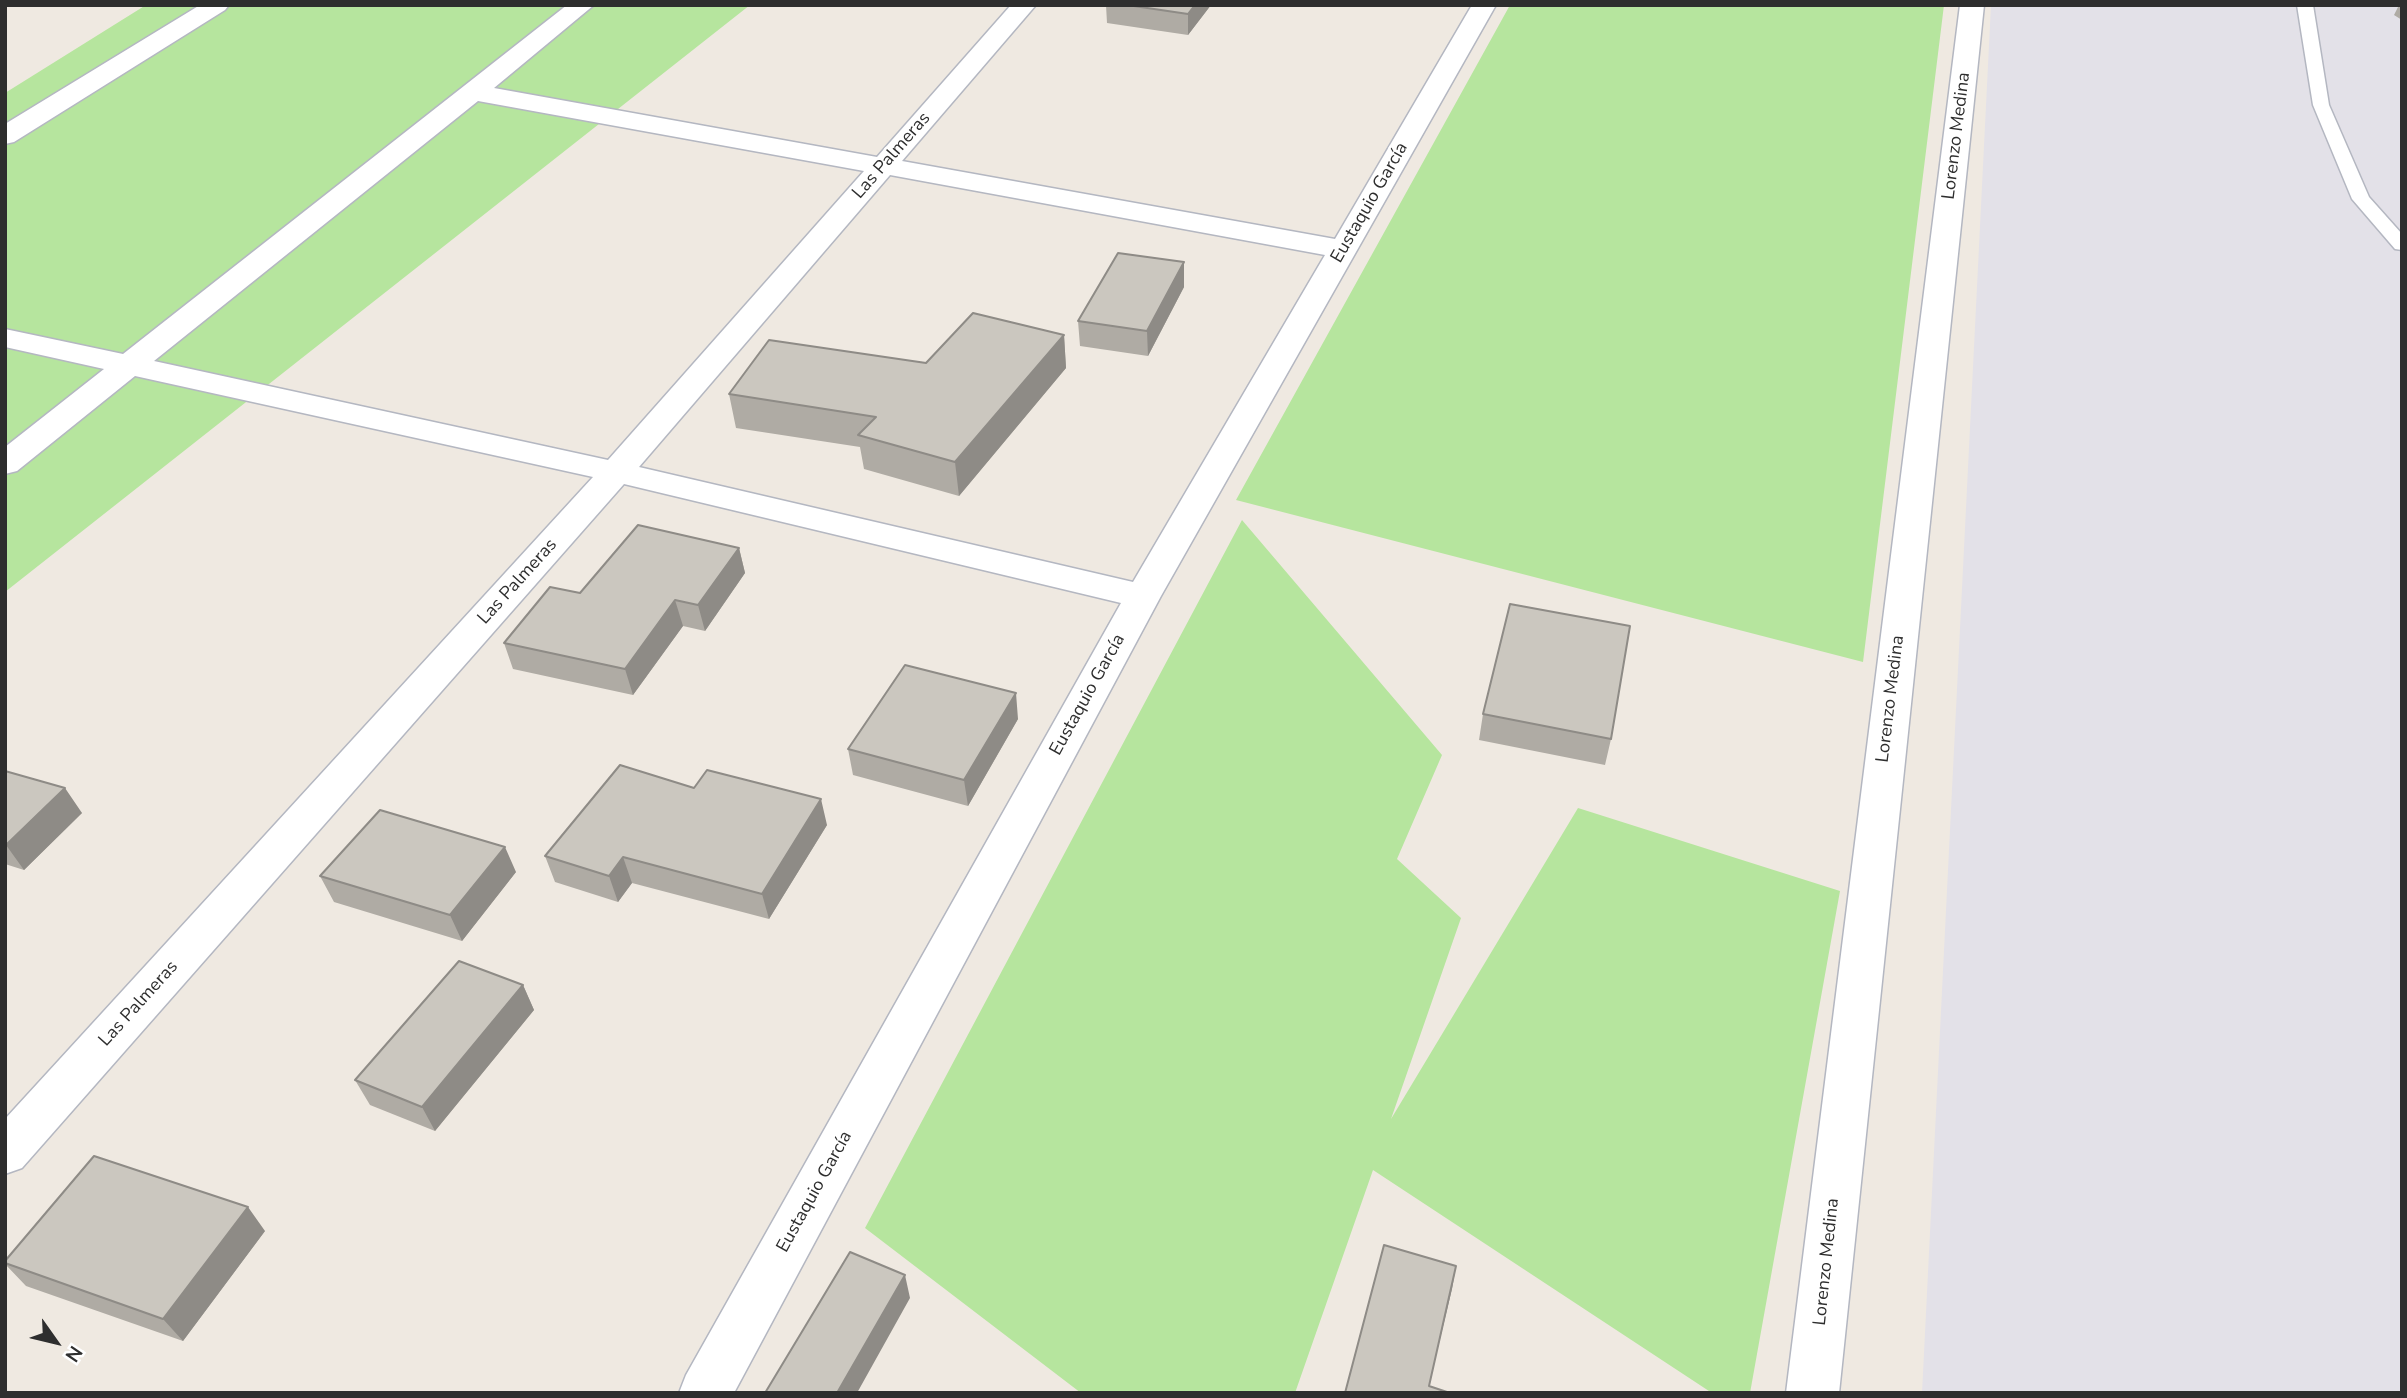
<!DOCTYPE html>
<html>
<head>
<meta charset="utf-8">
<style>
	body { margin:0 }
	#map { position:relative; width:2407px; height:1398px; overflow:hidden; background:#efe9e1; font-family:"Nunito Sans",sans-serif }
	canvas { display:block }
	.frame { position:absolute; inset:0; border:7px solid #2e2e2e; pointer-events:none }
	.north { position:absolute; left:21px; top:1307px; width:70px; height:70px; -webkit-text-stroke:5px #fff; paint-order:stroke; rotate:124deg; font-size:19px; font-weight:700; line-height:28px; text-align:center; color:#2e2e2e }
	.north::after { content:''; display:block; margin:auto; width:24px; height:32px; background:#2e2e2e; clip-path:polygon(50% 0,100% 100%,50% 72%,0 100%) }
</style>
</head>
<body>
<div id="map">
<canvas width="2407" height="1398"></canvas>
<div class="frame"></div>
<div class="north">N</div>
</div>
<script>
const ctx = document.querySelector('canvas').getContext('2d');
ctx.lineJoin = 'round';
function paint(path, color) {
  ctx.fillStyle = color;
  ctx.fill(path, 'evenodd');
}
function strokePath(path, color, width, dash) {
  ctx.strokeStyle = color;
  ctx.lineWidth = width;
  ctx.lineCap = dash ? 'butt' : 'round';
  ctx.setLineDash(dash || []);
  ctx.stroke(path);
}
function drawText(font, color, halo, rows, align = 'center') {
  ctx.font = font + ' "Nunito Sans",sans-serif';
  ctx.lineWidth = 5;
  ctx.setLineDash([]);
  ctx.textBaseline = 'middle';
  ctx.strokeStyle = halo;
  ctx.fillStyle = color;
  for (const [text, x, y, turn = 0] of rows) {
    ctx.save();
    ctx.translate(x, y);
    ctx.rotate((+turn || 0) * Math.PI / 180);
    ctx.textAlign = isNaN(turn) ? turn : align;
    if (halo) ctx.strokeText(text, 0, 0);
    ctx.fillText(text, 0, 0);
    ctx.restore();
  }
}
paint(new Path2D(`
	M1991 5H2402V1393H1922Z`), '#e3e1e8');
paint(new Path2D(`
	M146 5H750L5 592V93Z
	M1510 5H1944L1863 662 1236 500Z
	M1242 520 1442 755 1397 859 1461 918 1391 1119 1578 808 1840 891 1750 1393H1712L1373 1170 1295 1393H1081L865 1228Z`), '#b6e59e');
const service = new Path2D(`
	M2297 5H2313L2329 105 2369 197 2402 234V250L2395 249 2352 199 2313 105Z`);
const minor = new Path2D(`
	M200 5H229L225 10 14 142 5 144V124Z
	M567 5H594L494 88 877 157 1011 5H1036L902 161 1335 239 1472 5H1496L1161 596 734 1393H679L686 1375 1121 603 624 484 22 1168 5 1174V1119L593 477 135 376 17 471 5 474V447L104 369 5 347V329L123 354ZM478 101 864 171 608 460 154 361ZM890 175 1325 255 1133 582 639 467Z
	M1960 5H1984L1839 1393H1786Z`);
strokePath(service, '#b4b7c1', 3);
strokePath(minor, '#b4b7c1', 3);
paint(service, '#fff');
paint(minor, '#fff');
paint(new Path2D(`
	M1106 5H1211L1188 35 1107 23Z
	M2399 5H2402V20L2394 15Z
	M1184 262V287L1148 356 1080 346 1078 321Z
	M1064 335 1066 368 959 496 864 469 860 447 736 428 729 394 926 363Z
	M739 548 745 573 705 631 683 626 633 695 513 669 504 643 580 593Z
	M1483 714 1611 739 1605 765 1479 740Z
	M1018 719 968 806 853 775 848 749Z
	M5 771 82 813 24 870 5 864Z
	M694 788 827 825 769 919 632 883 618 902 555 882 545 856Z
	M516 872 462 941 334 902 320 876Z
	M523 985 534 1010 435 1131 370 1105 355 1080Z
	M265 1231 183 1341 26 1286 5 1264V1261Z`), '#afaba4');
paint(new Path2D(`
	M1195 5H1211L1188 35V14Z
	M1184 262V287L1148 356 1147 331Z
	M1064 335 1066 368 959 496 955 462Z
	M739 548 745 573 705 631 698 605Z
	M675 600 683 626 633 695 625 669Z
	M1016 693 1018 719 968 806 964 780Z
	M65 788 82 813 24 870 6 845Z
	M821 799 827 825 769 919 762 894Z
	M505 847 516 872 462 941 450 915Z
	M623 857 632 883 618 902 609 876Z
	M523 985 534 1010 435 1131 422 1107Z
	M248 1207 265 1231 183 1341 163 1319Z
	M1456 1266 1452 1289 1427 1393Z
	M905 1275 910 1298 857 1393H837Z`), '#8e8b86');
const building = new Path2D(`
	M1127 5H1195L1188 14Z
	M1118 253 1184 262 1147 331 1078 321Z
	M973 313 1064 335 955 462 858 435 876 417 729 394 769 340 926 363Z
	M638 525 739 548 698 605 675 600 625 669 504 643 550 587 580 593Z
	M1510 604 1630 626 1611 739 1483 714Z
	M905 665 1016 693 964 780 848 749Z
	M620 765 694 788 707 770 821 799 762 894 623 857 609 876 545 856Z
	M5 771 65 788 6 845 5 844Z
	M380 810 505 847 450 915 320 876Z
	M459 961 523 985 422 1107 355 1080Z
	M94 1156 248 1207 163 1319 5 1263V1261Z
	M1384 1245 1456 1266 1429 1386 1450 1393H1345Z
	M850 1252 905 1275 837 1393H765Z`);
paint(building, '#cbc7bf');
strokePath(building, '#8e8b86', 2);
drawText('18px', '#2e2e2e', '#fff', [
	["Lorenzo Medina",1957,136,-83],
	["Las Palmeras",892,156,-49],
	["Eustaquio García",1370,203,-60],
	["Las Palmeras",518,582,-48],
	["Eustaquio García",1088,695,-61],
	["Lorenzo Medina",1891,699,-83],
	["Las Palmeras",139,1004,-48],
	["Eustaquio García",815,1192,-61],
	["Lorenzo Medina",1827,1262,-84]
]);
</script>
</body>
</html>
